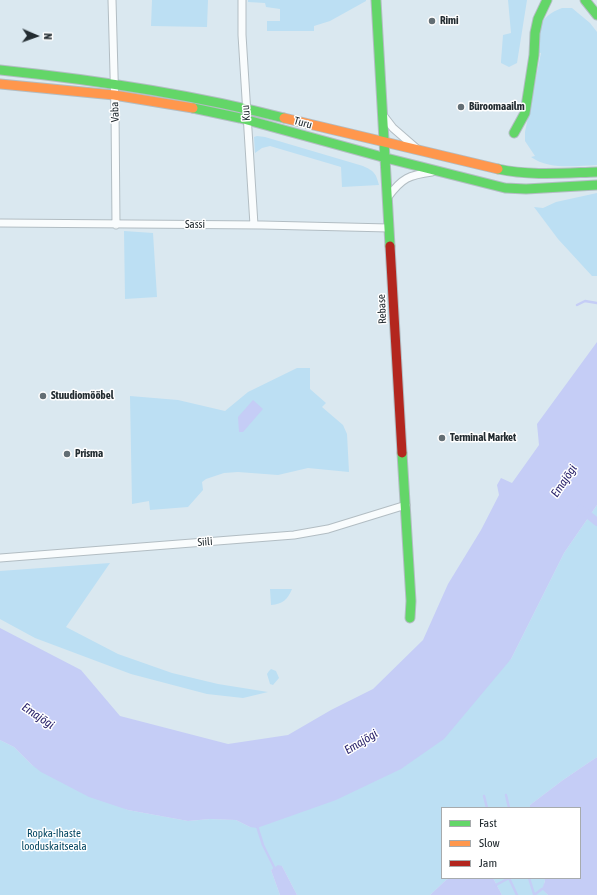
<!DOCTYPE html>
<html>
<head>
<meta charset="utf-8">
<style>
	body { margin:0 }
	#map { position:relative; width:597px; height:895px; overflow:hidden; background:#dae8f0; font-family:"Asap Condensed",sans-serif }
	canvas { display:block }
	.legend { position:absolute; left:441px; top:807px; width:140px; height:72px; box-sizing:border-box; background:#fff; border:1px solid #a7abad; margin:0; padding:5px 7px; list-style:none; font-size:12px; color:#232c31 }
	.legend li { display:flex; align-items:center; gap:8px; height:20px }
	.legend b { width:20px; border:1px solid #a7abad }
	.north { position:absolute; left:16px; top:16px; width:40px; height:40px; -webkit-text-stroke:3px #fff; paint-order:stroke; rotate:92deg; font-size:11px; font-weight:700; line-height:16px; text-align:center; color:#232c31 }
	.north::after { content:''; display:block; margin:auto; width:14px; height:18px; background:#232c31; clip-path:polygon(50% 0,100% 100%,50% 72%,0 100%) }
</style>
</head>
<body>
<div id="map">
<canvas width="597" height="895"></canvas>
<ul class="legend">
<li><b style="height:5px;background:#63d668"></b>Fast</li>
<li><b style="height:5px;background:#ff974d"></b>Slow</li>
<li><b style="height:5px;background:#b3261e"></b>Jam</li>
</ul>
<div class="north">N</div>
</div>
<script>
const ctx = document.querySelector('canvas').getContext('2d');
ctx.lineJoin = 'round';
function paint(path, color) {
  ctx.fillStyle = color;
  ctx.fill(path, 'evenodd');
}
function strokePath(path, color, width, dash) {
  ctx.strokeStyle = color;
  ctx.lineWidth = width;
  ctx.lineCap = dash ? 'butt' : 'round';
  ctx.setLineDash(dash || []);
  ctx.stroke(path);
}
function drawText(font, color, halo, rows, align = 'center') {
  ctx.font = font + ' "Asap Condensed",sans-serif';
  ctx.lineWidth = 3;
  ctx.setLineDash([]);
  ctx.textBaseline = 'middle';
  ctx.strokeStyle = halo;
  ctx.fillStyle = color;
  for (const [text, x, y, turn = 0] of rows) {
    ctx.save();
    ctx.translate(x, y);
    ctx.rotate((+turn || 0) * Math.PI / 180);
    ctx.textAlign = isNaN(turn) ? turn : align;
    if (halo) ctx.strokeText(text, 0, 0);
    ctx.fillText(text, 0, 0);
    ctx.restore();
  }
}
paint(new Path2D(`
	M152 0H208L207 27 151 26Z
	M248 0H366V1L330 21 314 26V31H267V21H280V9L266 7 265 3 248 2Z
	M508 0H527L517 63 509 67 501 63V61L503 35 511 33Z
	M562 8H572L590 23 597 32V165C576 166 549 170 531 157L535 156 525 141V132L541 53 534 52C538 30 538 17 562 8Z
	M257 136 265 137 363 166C374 171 376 173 379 185L342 187 341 167 270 146 262 148 255 153 254 137Z
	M597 193V276H592L558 239 534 207 543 208 556 202Z
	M124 231 153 233 157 297 125 299Z
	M297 368H310V389L326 403 322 407 343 425 347 434 349 472 308 468 278 475 238 472 224 473 206 479 202 482 203 490 188 507 150 510 149 501 132 504 130 396 178 400 225 411 248 392Z
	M597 505V757L563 780 530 805V808H442V878H450L446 880 430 895H297L282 866 271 870 280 895H0V740L14 747 32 765 128 810 188 821 210 819 236 820 250 827 511 659 564 553Z
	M110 563 66 627 118 654 172 673 218 684 268 692 243 698 207 694 131 674 35 638 0 619V571Z
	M270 589H292C288 599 283 604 271 605Z
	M271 669 276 671 279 678 273 685 270 684 267 674 269 671Z
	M493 878H544L545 880 543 889 548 895H502Z`), '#bcdff3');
paint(new Path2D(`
	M597 342V505L564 553 511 659 444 739 401 769 336 800 257 828 250 827 236 820 210 819 188 821 128 810 89 797 41 772 32 765 14 747 0 740V628L81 670 120 716 228 744 288 735 331 710 373 689 423 640 448 584 481 530 499 495 497 485 501 478 512 483 539 445 537 424Z
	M253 400 263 409 243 432H239L238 417Z
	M597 757V895H548L542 889 545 881 544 878H580V808H530V805L563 780Z
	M278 865 282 866 297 895H280L271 870Z
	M450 878H493L502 895H430L446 880Z`), '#c5cdf6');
strokePath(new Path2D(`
	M577 305 585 301 597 303
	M506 795 509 808
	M484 796 487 808
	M257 826 263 845 275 869
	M509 878 517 895
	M529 878 534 894
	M496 885 509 878
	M534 895 542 889`), '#c5cdf6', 2.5);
strokePath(new Path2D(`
	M581 509 597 522`), '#c5cdf6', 8);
const street = new Path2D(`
	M112 0 115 110 116 225
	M242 0V35L254 225
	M383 115 393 128 416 148
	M388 197C402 178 409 175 432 172
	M0 223 262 225 389 228
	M0 558 294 535 328 529 406 505`);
const fast = new Path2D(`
	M376 0 390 246
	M585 0 597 15
	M0 70C96 80 190 94 284 118
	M193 108 240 118 386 158 505 188 526 189 597 185
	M514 133 525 113 534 55 535 33 538 19 547 0
	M498 169C530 176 564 173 597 172
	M402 453 411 601 410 618`);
const slow = new Path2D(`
	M0 84 114 95 193 108
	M284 118 498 169`);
const jam = new Path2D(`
	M390 246 402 453`);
strokePath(street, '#b2bdc3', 9);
strokePath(fast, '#b2bdc3', 11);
strokePath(slow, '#b2bdc3', 11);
strokePath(jam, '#b2bdc3', 11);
strokePath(street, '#f9fcfd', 7);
strokePath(fast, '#63d668', 9);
strokePath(slow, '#ff974d', 9);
strokePath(jam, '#b3261e', 9);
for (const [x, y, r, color] of [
	[432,21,4,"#636e74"],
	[461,107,4,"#636e74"],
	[43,396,4,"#636e74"],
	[442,438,4,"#636e74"],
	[67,454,4,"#636e74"]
]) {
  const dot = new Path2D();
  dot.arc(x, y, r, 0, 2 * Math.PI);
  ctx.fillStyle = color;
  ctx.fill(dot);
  strokePath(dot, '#fff', 1.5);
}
drawText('bold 11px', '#232c31', '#fff', [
	["Rimi",440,21],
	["Büroomaailm",469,107],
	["Stuudiomööbel",51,396],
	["Terminal Market",450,438],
	["Prisma",75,454]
], 'left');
drawText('11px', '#232c31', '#fff', [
	["Vaba",115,112,-92],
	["Kuu",246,113,-94],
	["Turu",303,123,16],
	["Sassi",195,225],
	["Rebase",382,309,-93],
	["Siili",205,542,-4]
]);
drawText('11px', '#064863', '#fff', [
	["Ropka-Ihaste",54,834],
	["looduskaitseala",54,847]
]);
drawText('italic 12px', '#241d67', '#fff', [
	["Emajõgi",564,481,-56],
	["Emajõgi",38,716,34],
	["Emajõgi",361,742,-31]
]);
</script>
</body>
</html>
